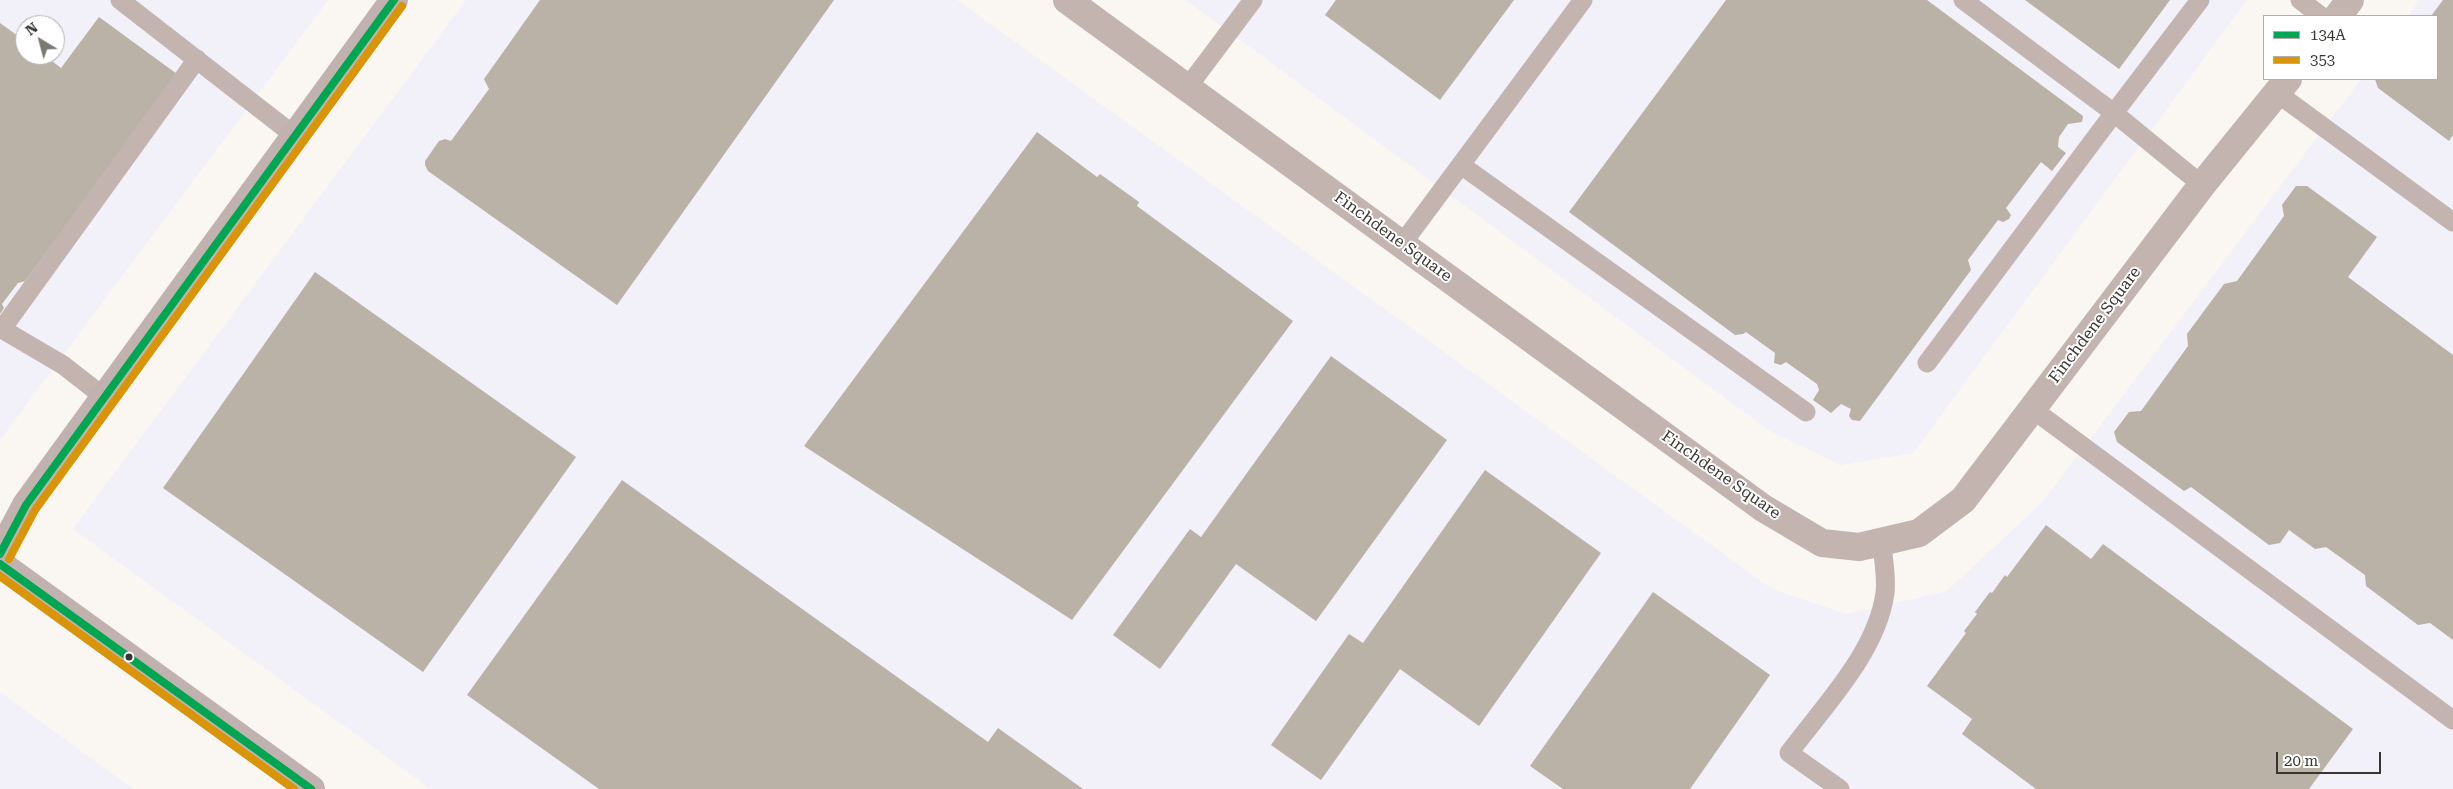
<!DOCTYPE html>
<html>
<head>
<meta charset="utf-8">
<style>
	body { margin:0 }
	#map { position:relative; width:2453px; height:789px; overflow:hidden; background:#faf6f1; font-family:"Roboto Serif",serif }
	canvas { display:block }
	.legend { position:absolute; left:2263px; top:15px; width:175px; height:65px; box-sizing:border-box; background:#fff; border:1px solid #afaead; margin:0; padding:6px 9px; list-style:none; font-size:15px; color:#383531 }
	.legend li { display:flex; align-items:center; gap:10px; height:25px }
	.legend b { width:25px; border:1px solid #afaead }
	.north { position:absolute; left:15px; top:15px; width:50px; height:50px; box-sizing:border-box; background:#fff; border:1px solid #afaead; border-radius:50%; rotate:323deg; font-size:14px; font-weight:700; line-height:20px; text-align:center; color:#383531 }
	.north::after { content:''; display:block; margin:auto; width:18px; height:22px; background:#7c7974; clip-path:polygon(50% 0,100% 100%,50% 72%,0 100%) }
	.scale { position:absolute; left:2276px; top:752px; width:105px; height:22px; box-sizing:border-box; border:2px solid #383531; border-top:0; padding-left:6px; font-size:15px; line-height:18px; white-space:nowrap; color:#383531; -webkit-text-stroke:4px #fff; paint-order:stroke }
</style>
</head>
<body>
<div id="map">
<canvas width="2453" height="789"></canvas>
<ul class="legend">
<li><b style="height:6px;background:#00a651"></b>134A</li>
<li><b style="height:6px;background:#da9507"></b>353</li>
</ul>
<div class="north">N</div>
<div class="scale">20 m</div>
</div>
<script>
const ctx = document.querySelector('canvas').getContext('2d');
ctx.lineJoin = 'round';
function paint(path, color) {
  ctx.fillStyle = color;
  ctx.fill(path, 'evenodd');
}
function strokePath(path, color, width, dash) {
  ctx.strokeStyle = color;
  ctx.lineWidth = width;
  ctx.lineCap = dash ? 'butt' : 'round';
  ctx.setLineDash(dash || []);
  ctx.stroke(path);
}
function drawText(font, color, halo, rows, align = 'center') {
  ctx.font = font + ' "Roboto Serif",serif';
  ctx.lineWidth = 4;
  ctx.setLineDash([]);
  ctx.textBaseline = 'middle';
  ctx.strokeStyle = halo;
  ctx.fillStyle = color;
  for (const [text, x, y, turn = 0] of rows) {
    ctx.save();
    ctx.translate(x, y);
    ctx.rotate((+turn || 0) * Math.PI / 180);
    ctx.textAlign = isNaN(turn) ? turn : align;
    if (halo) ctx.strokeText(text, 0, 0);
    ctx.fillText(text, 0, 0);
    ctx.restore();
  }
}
paint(new Path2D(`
	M0 0H328L0 440ZM25 25H55V55H25Z
	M466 0H957L1772 589 1847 614 1947 591 2043 502 2361 79H2437V16H2408L2420 0H2453V789H431L73 529Z
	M1186 0H2247L1913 453 1841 465 1770 431Z
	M0 692 133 789H0Z`), '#f2f0f8');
paint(new Path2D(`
	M540 0H834L617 305 428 171 425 165V161L439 141 445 139 451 141 489 89 484 79Z
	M1336 0H1514L1440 100 1325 15Z
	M1726 0H1927L2083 116 2082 122 2068 124 2059 137 2058 147 2066 153 2052 171 2041 162 2006 208 2011 215 2009 219 2003 222 1998 220 1968 260 1971 270 1860 421 1852 420 1849 416 1851 409 1841 404 1831 413 1813 400 1819 390 1817 384 1786 362 1781 365 1774 363 1775 353 1746 332 1743 334 1735 335 1569 212Z
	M2025 0H2170L2119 69Z
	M2443 0H2453V135L2449 141 2378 88 2375 79H2437V16H2431Z
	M99 17 177 74 25 281 18 283 2 304 4 308 0 314V23L25 41V55H44L61 68Z
	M1037 132 1097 177 1100 174 1139 202 1137 206 1293 321 1072 620 804 446Z
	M2296 186H2307L2377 237 2348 277 2453 355V640L2430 623 2418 625 2366 586 2365 575 2326 547 2315 549 2289 530 2280 543 2269 545 2191 487 2184 491 2117 442 2114 432 2129 412 2141 411 2188 346 2187 334 2224 284 2237 281 2284 216 2282 205Z
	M315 272 576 457 423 672 163 488Z
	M1331 356 1447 440 1316 621 1236 564 1160 669 1113 635 1190 529 1201 537Z
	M1485 470 1601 553 1479 726 1400 669 1321 780 1271 745 1349 634 1363 643Z
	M622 480 988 742 998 728 1083 789H599L467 695Z
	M2046 525 2091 559 2103 544 2353 729 2309 789H2036L1962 734 1972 719 1927 686 1966 633 1964 631 1977 614 1975 612 1990 592 1992 593 2005 575 2007 577Z
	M1653 592 1770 675 1690 789H1563L1530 766Z`), '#bab1a7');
strokePath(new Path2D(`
	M120 0 295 136
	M2200 0 2114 113 2202 185
	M2300 0 2321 16
	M1187 88 1253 0
	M2277 93 2453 222
	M1461 165 1806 412
	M1402 244 1583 0
	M0 328 63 365 104 397
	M2 329 197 59
	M1927 363 2114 113 1963 0
	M2031 408 2453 720
	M1840 789 1789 753C1824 706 1877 652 1885 593 1887 577 1883 559 1882 543`), '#c3b4b0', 19);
strokePath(new Path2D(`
	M1067 0 1763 508 1822 543 1859 547 1919 533 1963 500 2202 185 2288 79
	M2338 16 2350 0`), '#c3b4b0', 28);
strokePath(new Path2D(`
	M0 554 26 505 394 0
	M0 564 311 789`), '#c2b2af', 28);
strokePath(new Path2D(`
	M0 554 26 505 394 0
	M0 564 311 789`), '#00a651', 8);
strokePath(new Path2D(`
	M9 559 35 510 402 6
	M0 576 294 789`), '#da9507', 8);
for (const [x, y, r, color] of [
	[129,657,4.5,"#383531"]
]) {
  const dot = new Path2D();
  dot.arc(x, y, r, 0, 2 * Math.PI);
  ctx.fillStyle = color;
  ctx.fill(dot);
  strokePath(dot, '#fff', 2);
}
drawText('16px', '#383531', '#fff', [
	["Finchdene Square",1393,237,36],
	["Finchdene Square",2095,325,-53],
	["Finchdene Square",1721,475,35]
]);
</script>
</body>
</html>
